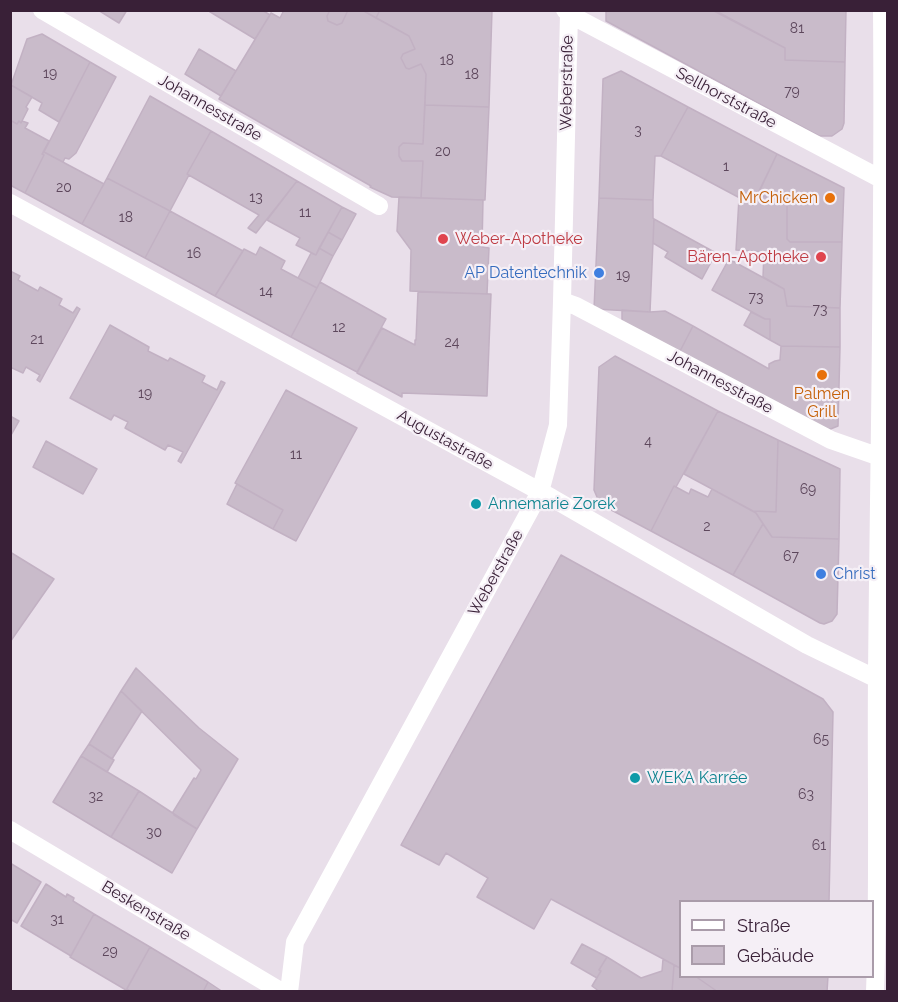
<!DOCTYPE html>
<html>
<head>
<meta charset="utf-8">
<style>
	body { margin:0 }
	#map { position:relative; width:898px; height:1002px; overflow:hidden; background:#e9dfea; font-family:Raleway,sans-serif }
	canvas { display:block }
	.frame { position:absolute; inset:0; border:12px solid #392037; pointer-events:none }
	.legend { position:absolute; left:679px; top:900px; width:195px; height:78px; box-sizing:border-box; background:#f5eff6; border:2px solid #aa9caa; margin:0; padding:8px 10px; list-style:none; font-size:18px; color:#392037 }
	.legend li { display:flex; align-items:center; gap:12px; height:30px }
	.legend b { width:30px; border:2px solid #aa9caa }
</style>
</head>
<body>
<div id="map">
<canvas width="898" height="1002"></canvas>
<div class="frame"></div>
<ul class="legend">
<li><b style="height:8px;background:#fff"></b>Straße</li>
<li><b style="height:16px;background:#c9bbca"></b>Gebäude</li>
</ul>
</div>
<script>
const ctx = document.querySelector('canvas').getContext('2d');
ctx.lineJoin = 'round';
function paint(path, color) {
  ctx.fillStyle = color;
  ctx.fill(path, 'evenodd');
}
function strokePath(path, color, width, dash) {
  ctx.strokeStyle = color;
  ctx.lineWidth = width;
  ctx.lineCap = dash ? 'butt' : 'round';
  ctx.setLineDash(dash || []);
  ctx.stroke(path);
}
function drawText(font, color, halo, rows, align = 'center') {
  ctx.font = font + ' Raleway,sans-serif';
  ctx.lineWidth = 4.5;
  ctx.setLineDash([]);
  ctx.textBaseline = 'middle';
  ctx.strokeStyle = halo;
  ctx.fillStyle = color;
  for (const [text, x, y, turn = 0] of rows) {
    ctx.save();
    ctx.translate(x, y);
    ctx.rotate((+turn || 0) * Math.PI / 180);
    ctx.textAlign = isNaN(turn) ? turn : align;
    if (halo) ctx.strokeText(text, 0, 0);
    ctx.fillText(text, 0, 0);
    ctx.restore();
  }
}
const building = new Path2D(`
	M98 10H127L119 23Z
	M207 10H262L270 15 255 39Z
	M284 10H330L327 16 328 21 337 25 342 23 348 10H362L409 36 415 49 403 54 401 58 406 68 409 69 421 64 426 74 423 144 403 143 399 147V156L402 161H423L421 198 392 197 370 187 371 186 219 99 271 13 280 18Z
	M330 10H348L342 23 337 25 328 21 327 16Z
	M362 10H380L376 18Z
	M380 10H492L489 107 425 105 426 74 421 64 409 69 406 68 401 58 403 54 415 49 409 36 376 18Z
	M606 10H714L785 48V60L845 62 844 123 842 129 832 136H819L606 21Z
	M846 10 845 62 785 60V48L714 11Z
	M42 34 90 62 59 122 39 110 42 103 11 85 27 39Z
	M199 49 236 71 221 96 185 74Z
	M90 62 116 77 76 153 69 159 65 158 63 162 44 152Z
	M621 71 688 107 661 156H655L653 200 599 198 603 79Z
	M11 85 32 97 26 107 28 109 21 123 19 121 17 124 10 120Z
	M150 96 211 131 187 174 189 175 170 211 107 178Z
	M425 105 489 107 485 200 421 198 423 161H402L399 156V147L403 143 423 144Z
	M688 107 777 154 753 205 661 156Z
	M10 120 17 124 19 121 21 123 22 121 28 123 25 128 49 141 42 154 44 155 25 193 10 185Z
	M211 131 297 181 256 233 248 228 259 215 187 174Z
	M44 152 104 184 82 224 25 193 44 155 42 154Z
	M777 154 844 188 842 242H790L787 239V204H779L758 193Z
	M107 178 170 211 145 258 82 224Z
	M297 181 342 207 316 255 296 245 300 238 267 220Z
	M758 193 779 204H787V239L790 242H842L840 308 787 306 784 289 763 277 764 252 736 250 739 198 753 205Z
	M399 197 483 200 482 247 489 248 487 294 410 291 411 250 397 231Z
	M599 198 653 200V218L654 219 650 312 594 309Z
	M342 207 356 214 342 240 328 232Z
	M170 211 243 251 215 296 145 258Z
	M654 219 716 253 702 279 665 257 668 252 653 243Z
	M328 232 342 240 333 256 319 248Z
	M260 247 285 261 281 269 317 288 291 337 215 296 244 249 256 255Z
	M319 248 333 256 317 288 298 278 311 253 316 255Z
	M729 259 784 289 787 306 840 308V347L781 346 770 340V319H765L712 290Z
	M10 271 20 276 18 280 38 291 40 287 62 299 59 305 73 313 77 307 80 309 40 382 37 380 40 375 26 367 23 373 10 367Z
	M320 282 386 319 357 372 291 337Z
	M418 292 491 294 487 396 402 393V397L357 373 382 328 415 345V340H416Z
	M622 310 650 312 665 311 693 326 678 355 622 323Z
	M751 312 765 319H770V340L744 325Z
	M110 325 149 347 148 351 168 361 170 358 205 376 202 382 217 390 221 381 225 383 181 463 178 461 183 452 168 445 165 450 125 428 128 422 114 415 111 420 70 398Z
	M693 326 769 369V364L775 361 780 360 781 346 840 347 838 426 828 430 678 355Z
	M615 356 718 411 676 487 674 486 651 531 600 504 594 490 599 367Z
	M286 390 357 428 296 541 273 529 283 510 235 483Z
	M718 411 778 440 776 512 753 511 684 474Z
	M10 416 19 421 10 437Z
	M778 440 840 469 839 539 772 537 756 513 753 511 776 512Z
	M46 441 97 469 83 494 33 467Z
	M237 484 283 510 273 529 227 504Z
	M674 486 689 494 691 489 708 497 712 489 756 513 763 524 733 575 651 531Z
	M763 524 772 537 839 539 837 614 832 621 824 624 820 623 733 575Z
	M10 552 54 579 10 642Z
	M561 555 823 699 833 712 829 902H680V968L551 899 534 929 477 897 488 878 446 853 439 865 401 845Z
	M136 668 199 728 238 759 197 829 174 815 173 812 194 778 196 779 201 770 121 691Z
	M121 691 142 711 112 759 89 744Z
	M89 744 114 760 107 772 81 756Z
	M81 756 139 791 111 837 53 802Z
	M139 791 197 829 172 873 111 837Z
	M10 863 41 882 17 923 10 919Z
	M46 884 66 897 67 894 74 898 73 901 94 914 71 956 21 926Z
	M94 914 150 947 126 990 70 957Z
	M582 944 607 957 599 970 601 971 597 978 571 963Z
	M150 947 208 982 203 992H131L127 989Z
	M607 957 641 978 662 971 663 959 674 965 672 992H600L592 986 601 971 599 970Z
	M674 965 680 968V976H695L718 992H672Z
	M695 976H828L827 992H718Z
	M208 982 223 992H203Z`);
paint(building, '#c9bbca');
strokePath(building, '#c2b1c3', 1.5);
strokePath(new Path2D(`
	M42 10 379 206
	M569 14 883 180
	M10 203 552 498 807 645 877 679
	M562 301 576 306 831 440 880 457
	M10 830 282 992
	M289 992 295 942 540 492 558 425 562 301 569 14 565 10
	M875 992C879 886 876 781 877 676 879 454 884 232 882 10`), '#fff', 18);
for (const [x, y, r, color] of [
	[830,198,6,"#e8710a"],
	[443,239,6,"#e0444e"],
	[821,257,6,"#e0444e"],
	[599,273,6,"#3f7fe0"],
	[822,375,6,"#e8710a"],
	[476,504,6,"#0f9aa8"],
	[821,574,6,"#3f7fe0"],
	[635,778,6,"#0f9aa8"]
]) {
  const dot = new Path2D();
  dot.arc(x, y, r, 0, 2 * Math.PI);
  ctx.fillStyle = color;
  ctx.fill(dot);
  strokePath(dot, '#f5eff6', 2);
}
drawText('14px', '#5d475c', null, [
	["81",797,29],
	["18",447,61],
	["19",50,74],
	["18",472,75],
	["79",792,92],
	["3",638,131],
	["20",443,152],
	["1",726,167],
	["20",64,188],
	["13",256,198],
	["11",305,213],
	["18",126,218],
	["16",194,254],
	["19",623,276],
	["14",266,292],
	["73",756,298],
	["73",820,310],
	["12",339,328],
	["21",37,340],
	["24",452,343],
	["19",145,394],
	["4",648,442],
	["11",296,455],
	["69",808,490],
	["2",707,527],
	["67",791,557],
	["65",821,740],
	["63",806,795],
	["32",96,797],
	["30",154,833],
	["61",819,846],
	["31",57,920],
	["29",110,952]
]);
drawText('16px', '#392037', '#f5eff6', [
	["Weberstraße",567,83,-89],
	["Sellhorststraße",726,98,28],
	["Johannesstraße",210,108,30],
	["Johannesstraße",720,382,28],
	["Augustastraße",445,440,29],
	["Weberstraße",496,573,-61],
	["Beskenstraße",146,911,31]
]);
drawText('16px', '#c56008', '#f5eff6', [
	["MrChicken",818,198],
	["Palmen",822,394,"center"],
	["Grill",822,412,"center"]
], 'right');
drawText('16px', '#be3a42', '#f5eff6', [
	["Weber-Apotheke",455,239],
	["Bären-Apotheke",809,257,"right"]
], 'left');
drawText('16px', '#366cbe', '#f5eff6', [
	["AP Datentechnik",587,273],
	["Christ",833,574,"left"]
], 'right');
drawText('16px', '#0d838f', '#f5eff6', [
	["Annemarie Zorek",488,504],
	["WEKA Karrée",647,778]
], 'left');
</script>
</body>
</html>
